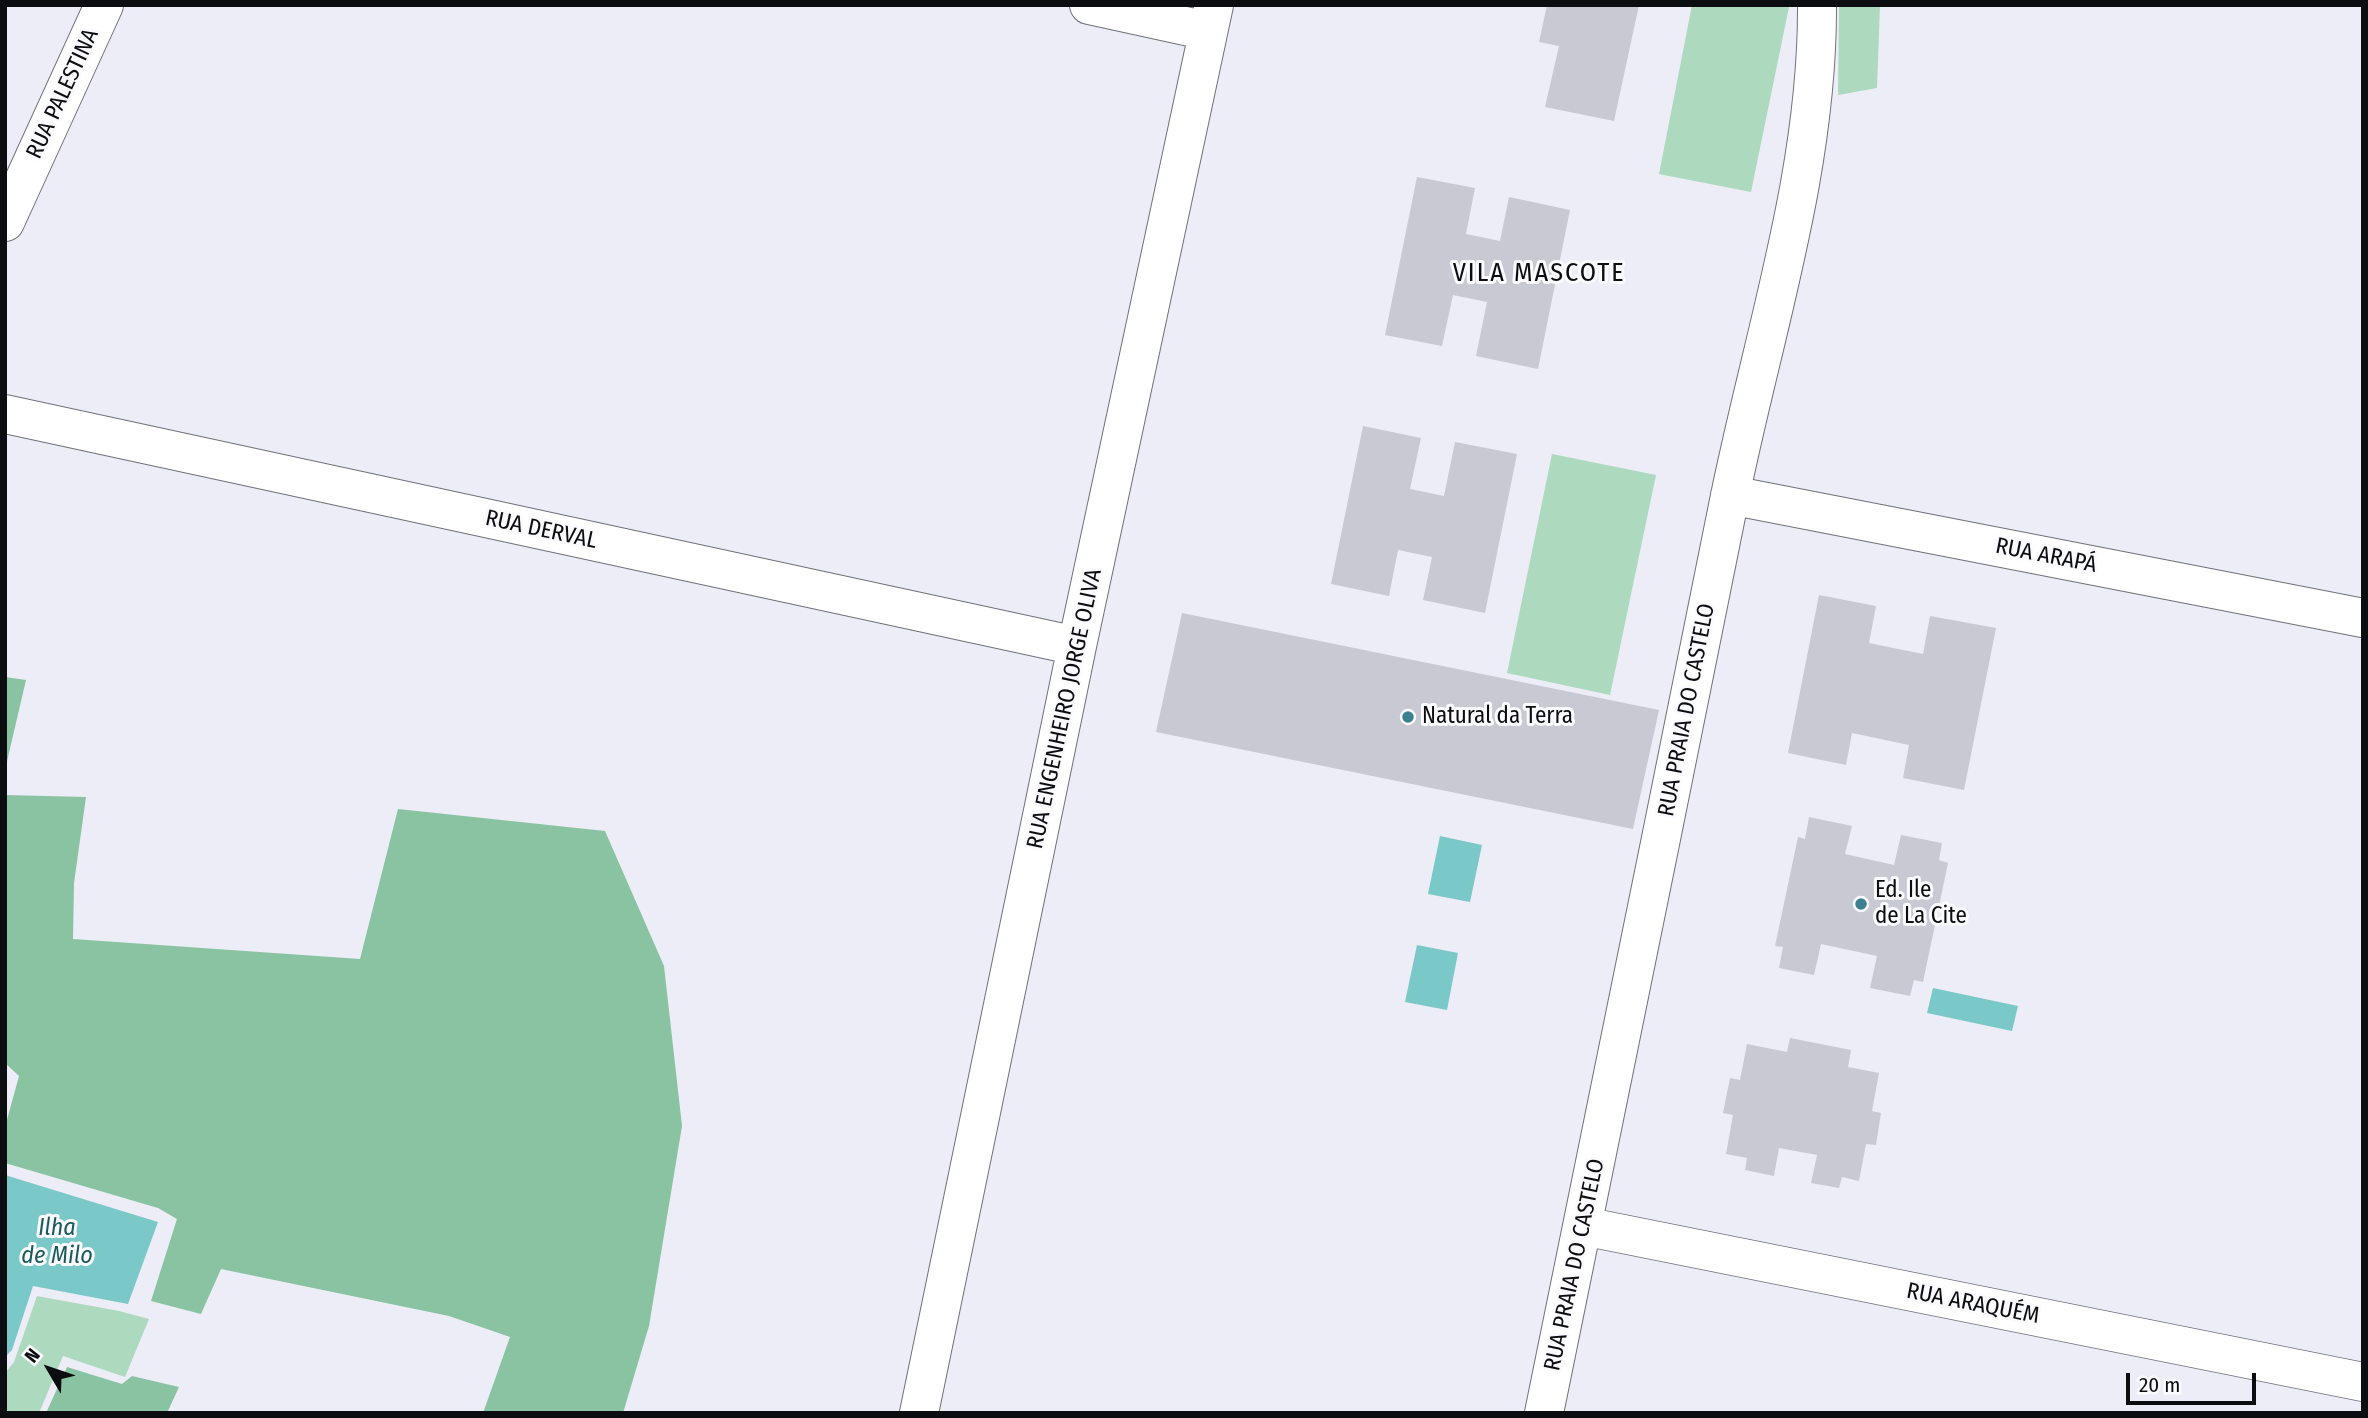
<!DOCTYPE html>
<html>
<head>
<meta charset="utf-8">
<style>
	body { margin:0 }
	#map { position:relative; width:2368px; height:1418px; overflow:hidden; background:#ecedf7; font-family:"Fira Sans Condensed",sans-serif }
	canvas { display:block }
	.frame { position:absolute; inset:0; border:7px solid #0c0d10; pointer-events:none }
	.north { position:absolute; left:14px; top:1334px; width:70px; height:70px; -webkit-text-stroke:5px #fbfbff; paint-order:stroke; rotate:309deg; font-size:19px; font-weight:700; line-height:28px; text-align:center; color:#0c0d10 }
	.north::after { content:''; display:block; margin:auto; width:24px; height:32px; background:#0c0d10; clip-path:polygon(50% 0,100% 100%,50% 72%,0 100%) }
	.scale { position:absolute; left:2126px; top:1373px; width:130px; height:32px; box-sizing:border-box; border:4px solid #0c0d10; border-top:0; padding-left:9px; font-size:21px; line-height:24px; white-space:nowrap; color:#0c0d10; -webkit-text-stroke:5px #fbfbff; paint-order:stroke }
</style>
</head>
<body>
<div id="map">
<canvas width="2368" height="1418"></canvas>
<div class="frame"></div>
<div class="north">N</div>
<div class="scale">20 m</div>
</div>
<script>
const ctx = document.querySelector('canvas').getContext('2d');
ctx.lineJoin = 'round';
function paint(path, color) {
  ctx.fillStyle = color;
  ctx.fill(path, 'evenodd');
}
function strokePath(path, color, width, dash) {
  ctx.strokeStyle = color;
  ctx.lineWidth = width;
  ctx.lineCap = dash ? 'butt' : 'round';
  ctx.setLineDash(dash || []);
  ctx.stroke(path);
}
function drawText(font, color, halo, rows, align = 'center') {
  ctx.font = font + ' "Fira Sans Condensed",sans-serif';
  ctx.lineWidth = 6;
  ctx.setLineDash([]);
  ctx.textBaseline = 'middle';
  ctx.strokeStyle = halo;
  ctx.fillStyle = color;
  for (const [text, x, y, turn = 0] of rows) {
    ctx.save();
    ctx.translate(x, y);
    ctx.rotate((+turn || 0) * Math.PI / 180);
    ctx.textAlign = isNaN(turn) ? turn : align;
    if (halo) ctx.strokeText(text, 0, 0);
    ctx.fillText(text, 0, 0);
    ctx.restore();
  }
}
paint(new Path2D(`
	M1692 5 1789 7 1751 192 1659 174Z
	M1839 5H1880L1877 88 1838 95Z
	M1552 454 1656 475 1610 695 1507 673Z
	M37 1296 119 1311 149 1319 125 1377 63 1356 39 1413H5V1373L14 1362Z`), '#add9bf');
paint(new Path2D(`
	M5 677 26 680 5 770Z
	M5 795 86 797 74 883 73 939 360 959 398 809 605 831 664 966 682 1126 649 1326 623 1413H483L510 1337 449 1316 221 1269 201 1314 151 1301 177 1219 158 1208 5 1163V1127L19 1076 5 1063Z
	M67 1367 122 1384 132 1376 179 1387 167 1413H46Z`), '#89c3a1');
paint(new Path2D(`
	M1440 836 1482 845 1470 902 1428 894Z
	M1417 945 1458 953 1447 1010 1405 1002Z
	M1933 988 2018 1006 2012 1031 1927 1013Z
	M5 1175 158 1222 128 1304 33 1286 12 1350 5 1357Z`), '#7ac8c8');
paint(new Path2D(`
	M1547 5H1639L1614 121 1545 107 1559 46 1539 42Z
	M1417 177 1475 188 1466 234 1500 241 1509 197 1570 210 1538 369 1476 356 1487 302 1453 295 1442 346 1385 335Z
	M1363 426 1421 438 1410 489 1444 496 1455 442 1517 454 1485 613 1423 600 1432 557 1398 550 1389 596 1331 584Z
	M1819 595 1876 606 1869 643 1923 654 1930 616 1996 628 1964 790 1903 778 1909 745 1852 733 1846 765 1788 753Z
	M1182 613 1659 710 1633 829 1156 732Z
	M1809 817 1852 826 1845 854 1894 865 1901 835 1942 843 1939 860 1948 863 1923 982 1914 980 1910 996 1870 988 1877 956 1821 944 1814 975 1779 968 1783 947 1775 946 1798 837 1805 839Z
	M1790 1038 1851 1050 1848 1067 1879 1073 1872 1111 1881 1113 1876 1145 1866 1144 1859 1181 1842 1177 1839 1188 1811 1183 1817 1155 1779 1148 1774 1176 1745 1170 1747 1158 1726 1154 1733 1115 1723 1113 1730 1078 1740 1080 1747 1044 1787 1052Z`), '#c8c9d2');
const minor = new Path2D(`
	M1089 5 1208 31
	M5 222 104 5
	M5 414 1077 646
	M1730 495 2363 618
	M1583 1226 2363 1382
	M919 1413 1077 646 1214 5
	M1544 1413C1608 1109 1667 805 1729 501 1762 337 1818 174 1817 5`);
strokePath(minor, '#707179', 40);
strokePath(minor, '#fff', 38);
for (const [x, y, r, color] of [
	[1408,717,7,"#3c818f"],
	[1861,904,7,"#3c818f"]
]) {
  const dot = new Path2D();
  dot.arc(x, y, r, 0, 2 * Math.PI);
  ctx.fillStyle = color;
  ctx.fill(dot);
  strokePath(dot, '#fbfbff', 2.5);
}
drawText('23px', '#0c0d10', '#fbfbff', [
	["RUA PALESTINA",63,94,-65],
	["RUA DERVAL",541,530,12],
	["RUA ARAPÁ",2046,556,11],
	["RUA ENGENHEIRO JORGE OLIVA",1065,709,-78],
	["RUA PRAIA DO CASTELO",1687,710,-79],
	["RUA PRAIA DO CASTELO",1575,1265,-78],
	["RUA ARAQUÉM",1973,1304,11]
]);
drawText('23px', '#0c0d10', '#fbfbff', [
	["Natural da Terra",1422,717],
	["Ed. Ile",1875,891],
	["de La Cite",1875,917]
], 'left');
drawText('italic 24px', '#185a5b', '#fbfbff', [
	["Ilha",57,1228],
	["de Milo",57,1256]
]);
ctx.letterSpacing = '2px';
drawText('26px', '#0c0d10', '#fbfbff', [
	["VILA MASCOTE",1539,274]
]);
ctx.letterSpacing = '0px';
</script>
</body>
</html>
